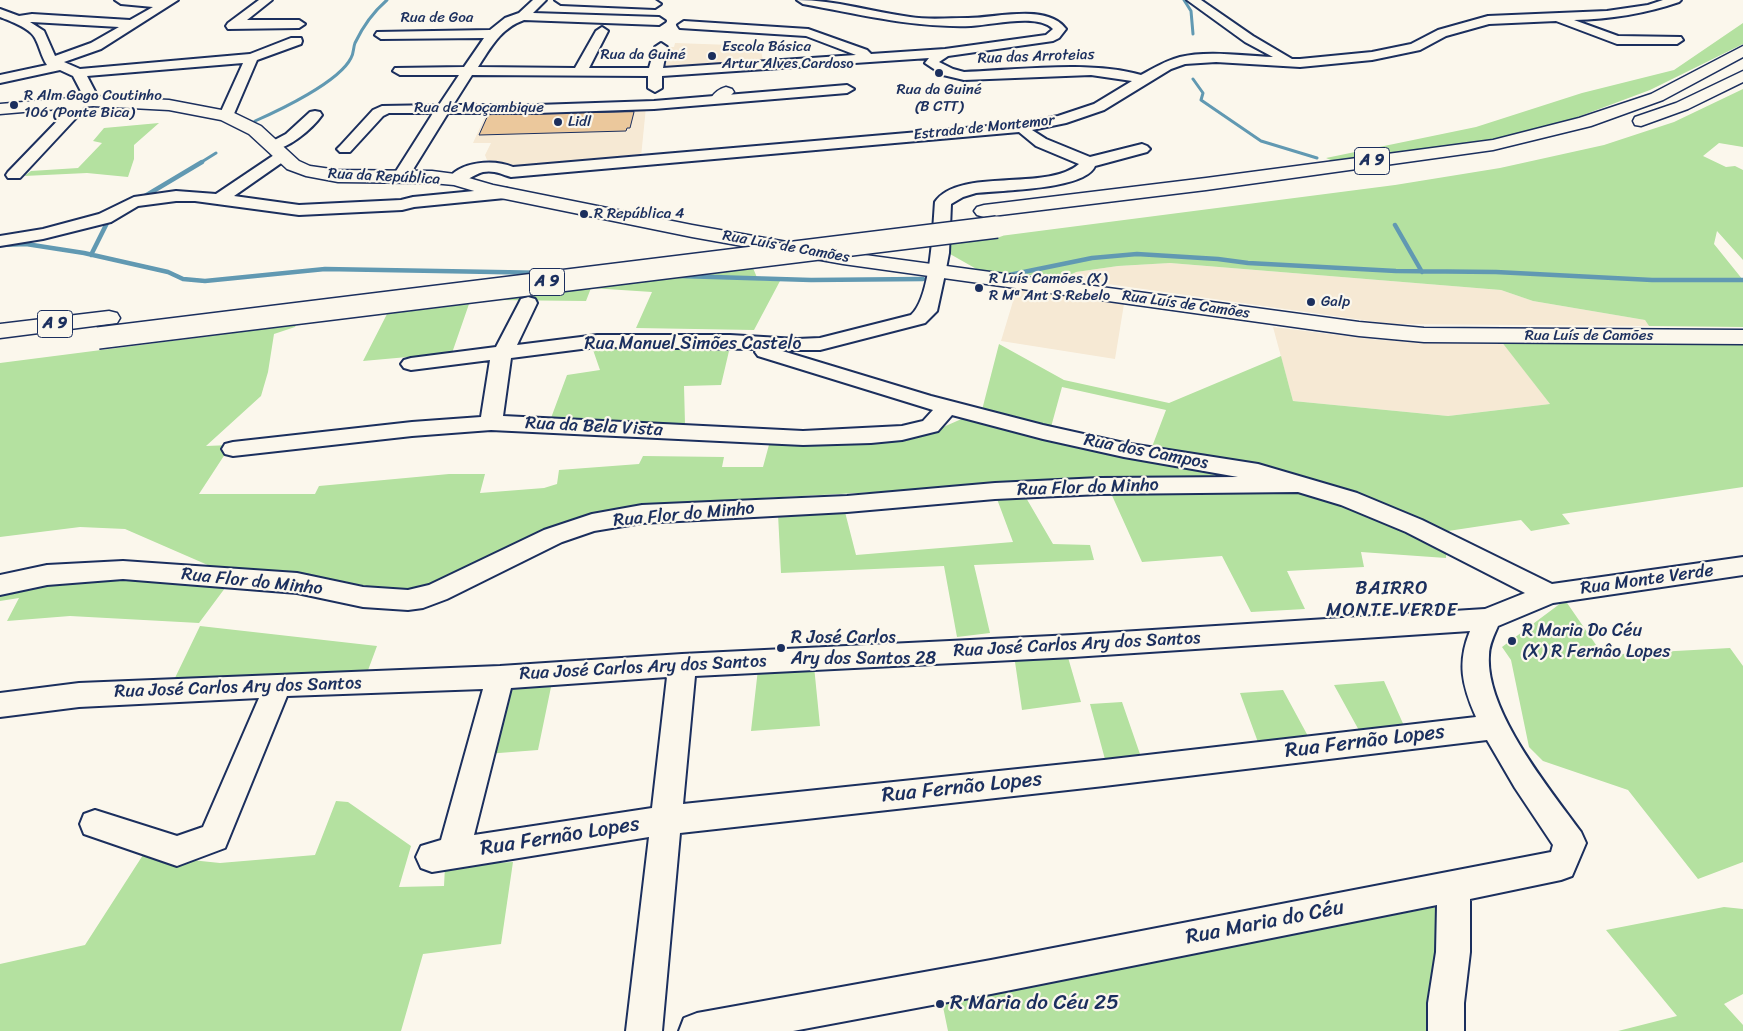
<!DOCTYPE html>
<html>
<head>
<meta charset="utf-8">
<style>
	body { margin:0 }
	canvas { display:block; background:#fbf7ec }
</style>
</head>
<body>
<canvas width="1743" height="1031"></canvas>
<script>
const ctx = document.querySelector('canvas').getContext('2d');
ctx.lineJoin = 'round';
function paint(path, color) {
  ctx.fillStyle = color;
  ctx.fill(path, 'evenodd');
}
function strokePath(path, color, width, dash) {
  ctx.strokeStyle = color;
  ctx.lineWidth = width;
  ctx.lineCap = dash ? 'butt' : 'round';
  ctx.setLineDash(dash || []);
  ctx.stroke(path);
}
function drawText(font, color, halo, rows, align = 'center') {
  ctx.font = font + ' Sriracha,sans-serif';
  ctx.lineWidth = 4.5;
  ctx.setLineDash([]);
  ctx.textBaseline = 'middle';
  ctx.strokeStyle = halo;
  ctx.fillStyle = color;
  for (const [text, x, y, turn = 0] of rows) {
    ctx.save();
    ctx.translate(x, y);
    ctx.rotate((+turn || 0) * Math.PI / 180);
    ctx.textAlign = isNaN(turn) ? turn : align;
    if (halo) ctx.strokeText(text, 0, 0);
    ctx.fillText(text, 0, 0);
    ctx.restore();
  }
}
paint(new Path2D(`
	M675 43 760 46 764 65 659 69 665 47H674Z
	M646 107 641 157 517 167 487 160 485 155 491 143H473L487 112Z
	M1170 263 1501 290 1533 301 1645 320 1649 326 1391 324 1065 278 1076 272 1118 266Z
	M1017 288 1124 304 1115 359 1001 341Z
	M1273 327 1379 340 1504 344 1550 404 1448 416 1293 401Z`), '#f6e9d4');
paint(new Path2D(`
	M1743 23V44L1650 90 1567 121 1485 141 1333 161 1326 158 1476 127 1582 93 1674 70Z
	M1743 89V147L1719 143 1703 156 1726 167 1735 166 1743 170V260L1717 231 1714 244 1743 280V327L1649 326 1645 320 1533 301 1501 290 1170 263 1118 266 1076 272 1065 278 980 271 950 254 946 243 1395 185 1500 168 1604 145 1674 122Z
	M159 123 134 145V159L128 177 87 173 24 176 31 171 78 168 102 143 93 141 104 128Z
	M753 268 758 280 780 281 754 330 636 328 652 292 591 288 586 301 494 300Z
	M469 304 452 353 363 361 387 314Z
	M296 325 295 327 274 334 268 372 261 396 206 446 231 445 199 494H315L319 486 449 474H485L480 493 544 488 557 484 559 470 639 464 643 456 724 457 722 467H763L770 441 909 437 941 428 982 410 999 344 1064 380 1169 403 1281 356 1293 401 1448 416 1550 404 1501 341 1743 343V487L1562 514 1570 524 1531 531 1521 520 1448 531 1446 558 1361 552 1364 567 1287 571 1305 609 1251 612 1222 556 1142 562 1105 480 668 503 589 514 543 531 425 589 388 590 303 574 210 566 125 529 80 527 0 537V363ZM1062 387 1166 410 1147 460 1048 438Z
	M592 347 729 351 721 385 684 386 685 424 551 418 567 375 600 370Z
	M1025 496 1053 544 1090 545 1094 560 974 565 990 633 957 637 944 566 781 573 778 514 845 512 856 555 1013 542 997 499Z
	M108 579 228 584 199 623 70 616 7 621 19 598 0 601V589Z
	M1565 600 1603 655 1730 648 1743 666V862L1698 879 1628 790 1543 761 1529 747 1511 660 1502 647Z
	M200 626 377 646 367 673 174 680Z
	M1067 654 1081 702 1022 710 1014 655Z
	M814 666 820 726 751 731 758 669Z
	M1384 681 1405 728 1361 734 1334 685Z
	M551 687 538 750 486 754 504 688Z
	M1283 690 1309 738 1259 745 1240 693Z
	M1122 702 1141 757 1106 763 1090 704Z
	M336 801 348 802 411 846 399 887 444 886 445 866 513 862 501 944 423 954 401 1031H0V964L85 945 143 855 220 863 315 855Z
	M1441 906 1435 1031H948L942 1002Z
	M1724 907 1743 909V994L1724 1004 1743 1025V1031H1618L1677 1016 1606 930Z`), '#b4e1a0');
strokePath(new Path2D(`
	M1184 0 1191 11 1193 34
	M1193 79 1203 93 1201 100 1261 141 1317 158
	M255 121C280 110 339 82 351 58 354 53 353 48 355 43 363 26 373 12 387 0
	M200 163 216 153`), '#6199b2', 3);
strokePath(new Path2D(`
	M140 199 202 162
	M1395 225 1422 272
	M0 245 26 244 84 253 168 272 183 279 205 281 325 269 551 273
	M91 255 108 221 112 218
	M1009 275 1092 258 1137 254 1218 259 1248 263 1396 271 1496 272 1652 280H1743
	M680 276 811 280 923 279`), '#6199b2', 4.5);
const building = new Path2D(`
	M634 112 630 128H627L626 131 479 135 488 115Z`);
paint(building, '#ebc89c');
strokePath(building, '#1b2f5e', 1);
const minor = new Path2D(`
	M115 0H178L101 49 64 62 80 69 250 54 291 38H301L302 41 301 44 257 60 233 116 231 119H221L219 116 243 63 87 76 100 101 98 104 93 105 87 102 75 119 20 178H8L6 175 8 172 65 113 75 99H85L73 76 60 70 0 83V75L47 65C41 56 40 47 35 38 30 28 10 21 0 17V9L19 16 32 14 130 20 153 7 121 4ZM30 22H32L119 27 91 43 55 56 44 31Z
	M259 0H272L247 20H299L305 24 299 28 228 29 226 26 228 23Z
	M533 0H546L533 13 659 17 665 21 659 25 524 20C501 28 491 47 478 67L575 68 596 31 602 27 608 31 589 68H649L655 47 661 43 667 47 663 68 856 55 806 36 680 28 678 25 684 21 808 29 867 50 871 54 945 49 1046 35 1053 29C1038 13 992 25 971 26 913 28 859 14 803 4L797 0C836 0 872 12 910 17 929 20 949 18 968 18 996 18 1047 3 1066 29L1059 38 1053 41 948 56 939 62 953 69 964 72C1017 70 1091 60 1141 75 1154 68 1165 61 1180 57 1207 50 1245 56 1273 57L1245 42 1187 0H1201L1253 36 1292 59H1300L1372 52 1411 44 1438 30 1488 16 1607 11 1648 5 1663 0H1681L1679 2C1644 14 1610 19 1574 20L1618 36 1681 37 1683 40 1677 44H1617L1556 21 1489 24 1446 36 1420 50 1372 60 1300 67 1216 62 1185 64 1171 69 1104 110 1066 123 1032 130 1046 139 1090 157 1142 144 1147 146 1150 149 1147 152 1095 166C1085 190 1001 190 976 193L963 197 951 204 949 253 945 274 937 311 925 323 820 350H779L931 396 1043 425 1124 443 1258 464 1357 493 1422 520 1552 584 1743 557V575L1553 603 1498 626C1494 635 1489 645 1489 655 1485 711 1549 788 1581 832L1586 843 1572 876 1561 880 1470 899V952L1464 1003V1031H1428V1003L1436 952 1437 905 991 994 793 1031H679L684 1018 697 1013 991 960 1551 852 1553 845 1515 788 1487 740 1104 786 680 833 662 1031H626L649 837 432 872 421 868 416 857 421 846 441 840 483 689 287 696 225 848 177 866 84 834 80 824 84 814 95 810 177 836 203 827 259 698 79 707 0 717V693L79 683 500 666 682 654 1073 635 1485 609 1525 593 1406 532 1341 505 1298 492 1100 494 995 499 847 512 642 523 594 531 562 542 447 599 423 608 408 610 363 607 297 593 123 579 47 585 0 595V575L47 565 123 561 297 573 363 587 408 590 429 585 544 530 592 514 642 505 847 496 995 483 1100 478 1238 477 1124 457 1043 439 952 415 938 431 902 440 871 443 803 445 491 430 412 436 233 456 225 454 222 449 225 444 233 442 412 422 481 417 490 360 411 370 404 368 401 364 404 360 411 358 496 347 519 303 521 299 528 297 535 299 537 303 517 345 597 335H730L797 339 820 338 911 315C931 298 933 228 935 202 959 167 1047 192 1079 164L1036 146 1019 132 511 177C501 174 494 170 483 172 471 175 462 187 449 183L447 180C460 161 494 159 513 167L1023 123 1058 116 1094 104 1132 81 1091 75 964 80 943 75 925 63 929 58 662 76V88L655 92 648 88V76L472 75 453 105H537L654 101 847 85 854 89 847 93 654 109 537 113H448L409 176 407 179H395L393 176 433 113H389L383 116 350 152H340L337 149 340 146 373 110 382 106 439 105 459 75H400L393 71 395 68 464 67 484 38 381 39 375 35 377 32 490 30 505 18 519 13ZM597 347 757 349 755 352 758 356 933 410 923 421 902 426 803 431 503 416 511 358ZM1470 631C1457 663 1462 685 1476 717L1104 760 683 804 695 676 1073 657ZM667 677 652 808 474 835 511 688Z
	M555 0H655L661 4 655 8 561 4Z
	M315 111 320 112 322 115C313 128 285 153 269 149L266 146 269 143 286 134 310 112Z
	M282 151 287 153 290 156 287 159 234 196 299 205 401 200 413 197 505 188 511 190 513 193 511 196 505 198 414 207 402 210 299 215 195 201H176L138 206 111 222 43 239 0 246V236L43 229 99 214 134 197 176 191 216 194 277 153Z`);
const tertiary = new Path2D(`
	M726 87 732 89 734 92 725 101H713L711 98C715 92 719 89 726 87Z`);
const secondary = new Path2D(`
	M93 96 169 100 232 112 261 126 299 161 310 166 338 170 432 171 455 174 493 185 692 225 843 252 1359 322 1424 328 1743 330V344L1424 342 1359 336 843 264 692 237 491 196 454 185 432 183 338 182 306 176 287 169 249 134 221 120 169 110 93 106 0 114V104Z`);
const motorway = new Path2D(`
	M1743 46V57L1663 100 1591 126 1493 150 1206 190 984 217 977 215 974 211 977 207 984 205 1206 178 1493 140 1579 118 1651 94Z
	M1743 71V82L1688 109 1641 126 1635 125 1633 121 1635 117 1676 103Z
	M109 311 117 313 120 318 117 323 0 338V324Z`);
strokePath(minor, '#1b2f5e', 4);
strokePath(tertiary, '#1b2f5e', 3);
strokePath(secondary, '#1b2f5e', 3);
strokePath(motorway, '#1b2f5e', 3);
paint(minor, '#fbf7ec');
paint(tertiary, '#fbf7ec');
paint(secondary, '#fbf7ec');
paint(motorway, '#fbf7ec');
const motorwayBridge = new Path2D(`
	M98 338 997 227`);
strokePath(motorwayBridge, '#1b2f5e', 24, []);
strokePath(motorwayBridge, '#fbf7ec', 21);
for (const [x, y, r, color] of [
	[712,56,5,"#1b2f5e"],
	[939,73,5,"#1b2f5e"],
	[14,105,5,"#1b2f5e"],
	[558,122,5,"#1b2f5e"],
	[584,214,5,"#1b2f5e"],
	[979,288,5,"#1b2f5e"],
	[1311,302,5,"#1b2f5e"],
	[1512,641,5,"#1b2f5e"],
	[781,648,5,"#1b2f5e"],
	[940,1004,5,"#1b2f5e"]
]) {
  const dot = new Path2D();
  dot.arc(x, y, r, 0, 2 * Math.PI);
  ctx.fillStyle = color;
  ctx.fill(dot);
  strokePath(dot, '#fbf7ec', 2);
}
drawText('15px', '#1b2f5e', '#fbf7ec', [
	["Rua de Goa",437,18],
	["Rua da Guiné",643,55],
	["Rua das Arroteias",1036,57,-2],
	["Rua de Moçambique",479,108],
	["Estrada de Montemor",984,128,-6],
	["Rua da República",384,177,3],
	["Rua Luís de Camões",786,247,10],
	["Rua Luís de Camões",1186,305,8],
	["Rua Luís de Camões",1589,336]
]);
drawText('15px', '#1b2f5e', '#fbf7ec', [
	["Escola Básica",722,47],
	["Artur Alves Cardoso",722,64],
	["Rua da Guiné",939,90,"center"],
	["(B CTT)",939,107,"center"],
	["R Alm Gago Coutinho",24,96],
	["106 (Ponte Bica)",24,113],
	["Lidl",568,122],
	["R República 4",594,214],
	["R Luís Camões (X)",989,279],
	["R Mª Ant S Rebelo",989,296],
	["Galp",1321,302]
], 'left');
for (const [x, y, w] of [
	[1372,161,35],
	[547,282,35],
	[55,324,35]
]) {
  const box = new Path2D();
  box.roundRect(x - w / 2, y - 13.5, w, 27, 4);
  ctx.fillStyle = '#fbf7ec';
  ctx.fill(box);
  strokePath(box, '#1b2f5e', 1);
}
drawText('bold 16px', '#1b2f5e', null, [
	["A 9",1372,161],
	["A 9",547,282],
	["A 9",55,324]
]);
drawText('18px', '#1b2f5e', '#fbf7ec', [
	["Rua Manuel Simões Castelo",693,344],
	["Rua da Bela Vista",594,427,3],
	["Rua dos Campos",1146,452,11],
	["Rua Flor do Minho",1088,488,-2],
	["Rua Flor do Minho",684,515,-5],
	["Rua Monte Verde",1647,580,-8],
	["Rua Flor do Minho",252,582,6],
	["Rua José Carlos Ary dos Santos",1077,645,-3],
	["Rua José Carlos Ary dos Santos",643,668,-3],
	["Rua José Carlos Ary dos Santos",238,688,-2]
]);
drawText('18px', '#1b2f5e', '#fbf7ec', [
	["R Maria Do Céu",1522,631],
	["(X) R Fernâo Lopes",1522,652],
	["R José Carlos",791,638],
	["Ary dos Santos 28",791,659]
], 'left');
ctx.letterSpacing = '1px';
drawText('19px', '#1b2f5e', '#fbf7ec', [
	["BAIRRO",1392,589],
	["MONTE VERDE",1392,611]
]);
ctx.letterSpacing = '0px';
drawText('21px', '#1b2f5e', '#fbf7ec', [
	["Rua Fernão Lopes",1365,742,-7],
	["Rua Fernão Lopes",962,788,-6],
	["Rua Fernão Lopes",560,837,-9],
	["Rua Maria do Céu",1265,923,-11]
]);
drawText('21px', '#1b2f5e', '#fbf7ec', [
	["R Maria do Céu 25",950,1004]
], 'left');
</script>
</body>
</html>
